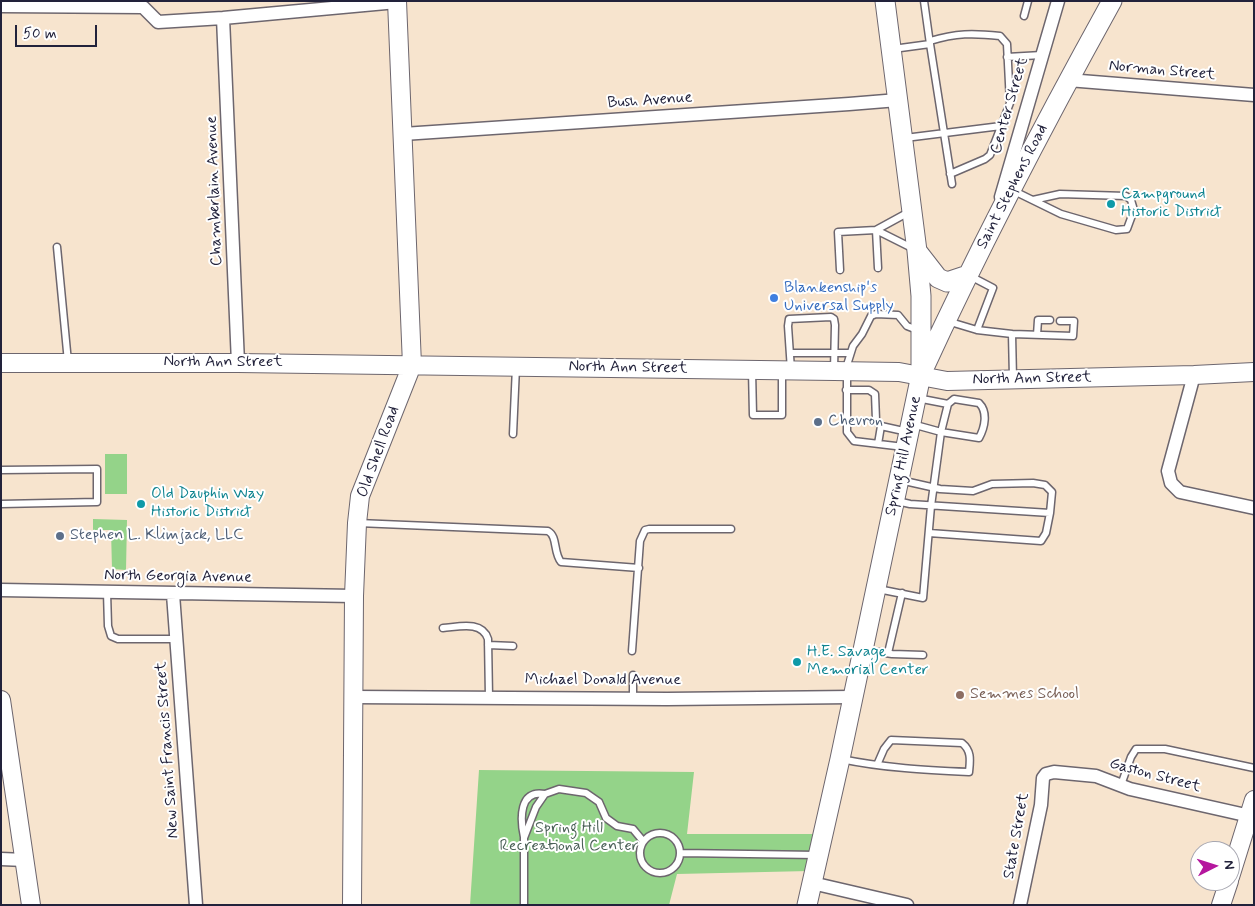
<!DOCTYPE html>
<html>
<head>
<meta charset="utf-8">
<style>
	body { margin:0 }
	#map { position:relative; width:1255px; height:906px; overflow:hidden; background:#f7e4ce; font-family:Mynerve,sans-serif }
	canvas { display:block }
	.frame { position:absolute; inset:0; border:2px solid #22223b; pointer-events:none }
	.north { position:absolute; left:1190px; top:841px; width:50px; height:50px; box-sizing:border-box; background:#fff; border:1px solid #a7a7b1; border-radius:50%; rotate:85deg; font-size:14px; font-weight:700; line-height:20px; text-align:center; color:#22223b }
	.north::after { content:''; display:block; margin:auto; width:18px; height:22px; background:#b5179e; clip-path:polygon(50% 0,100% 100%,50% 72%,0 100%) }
	.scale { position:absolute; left:15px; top:25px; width:82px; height:22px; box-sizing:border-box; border:2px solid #22223b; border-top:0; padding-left:6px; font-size:15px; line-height:18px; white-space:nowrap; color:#22223b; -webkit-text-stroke:4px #fff; paint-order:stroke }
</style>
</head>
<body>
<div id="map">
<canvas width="1255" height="906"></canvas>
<div class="frame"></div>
<div class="north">N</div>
<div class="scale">50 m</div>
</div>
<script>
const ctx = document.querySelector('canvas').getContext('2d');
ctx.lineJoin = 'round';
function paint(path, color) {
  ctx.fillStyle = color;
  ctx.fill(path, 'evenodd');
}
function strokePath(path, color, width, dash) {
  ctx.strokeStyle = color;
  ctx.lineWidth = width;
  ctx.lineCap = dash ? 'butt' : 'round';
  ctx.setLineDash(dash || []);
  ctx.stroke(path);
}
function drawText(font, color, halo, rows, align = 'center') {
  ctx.font = font + ' Mynerve,sans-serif';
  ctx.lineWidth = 4;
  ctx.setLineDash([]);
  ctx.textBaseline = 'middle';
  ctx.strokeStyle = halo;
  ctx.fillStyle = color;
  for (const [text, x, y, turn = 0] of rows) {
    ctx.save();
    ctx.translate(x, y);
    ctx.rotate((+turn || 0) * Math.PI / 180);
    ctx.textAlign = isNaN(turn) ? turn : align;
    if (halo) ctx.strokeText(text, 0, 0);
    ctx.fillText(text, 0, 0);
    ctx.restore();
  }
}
paint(new Path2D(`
	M105 454H127V494H105Z
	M93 519 127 520 126 570 112 569 111 530H93Z
	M479 770 694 772 687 834H817L809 871 677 874 669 905H470Z`), '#94d389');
const lane = new Path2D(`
	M1024 16 1028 1
	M930 41C956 33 973 33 1000 36L1007 44 1010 103 990 155 985 159 950 174
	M930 44 952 184
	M893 49 930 44 924 1
	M1007 57 1042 55
	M905 138 1001 126
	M1012 190 1061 214 1116 230 1127 229 1134 210 1131 200 1126 196 1060 194 1033 200
	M909 212 876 230 914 249
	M57 247 68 362
	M840 270 838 232 876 230 878 268
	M970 276 993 288 977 330 1012 334 1013 378
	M947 321 977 330
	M1012 334 1073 336 1074 321H1060
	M1037 335 1038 320H1050
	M790 353H850
	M752 370 753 415H782V372
	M791 370 788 326 789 319 831 317 834 319 835 325 834 370
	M846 390H869L875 394 876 420 881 426 908 432
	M917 398 948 404 954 399 979 403C988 412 985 427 979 438L941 432 948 404
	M513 434 516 367
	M878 444 881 426
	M904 447 854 441 847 432V365L853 346 862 334 871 316 876 314 898 315 907 326 920 331
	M1 470 97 469V502L1 504
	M897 501 910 504 1050 513 1052 492 1045 485 1033 483 992 484 973 491 940 489 900 480
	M358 523 548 531C558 537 553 552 561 562L639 568
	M929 533 1041 541 1046 533 1050 513
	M878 589 923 598 931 506 941 432 912 424
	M107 592 108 626 111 636 118 639H176
	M443 628C458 627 482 620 488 639L489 697
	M488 645 513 646
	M864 650 892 654 923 655
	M632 651 640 541 645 530 649 529H731
	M888 653 902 593
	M633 675V698
	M841 759C884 768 926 770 969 772 970 761 972 751 962 743L891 740 884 749 877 765
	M1121 785 1131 757 1136 749H1165L1254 768
	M640 853a20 20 0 1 1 40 0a20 20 0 1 1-40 0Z
	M524 837C520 819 519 789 545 794
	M681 853 817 855
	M524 905V838L536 807 545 794 559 789 586 793 599 802 606 818 617 826 633 829 643 841`);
const street = new Path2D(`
	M1 6 143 7 158 22 223 18 397 2
	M223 18 238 363
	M1068 80 1254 95
	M403 134 849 104 898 100
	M1001 197 1058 1
	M1194 375 1168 471 1171 483 1180 492 1254 508
	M1 590 354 596
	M173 594 196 905
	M353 697 667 699 852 697
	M1 859 25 860
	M812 883 907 905
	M1020 905 1041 805 1043 778 1046 774 1054 772 1096 776 1130 789 1254 817`);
const secondary = new Path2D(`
	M1 363H238L834 371 899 372 947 381 1194 375 1254 372
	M1 700 31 905
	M1230 877 1254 800
	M352 905 354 596 357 523 360 496 412 365 397 1
	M1221 905 1229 881`);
const primary = new Path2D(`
	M917 251 938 278 947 282 968 275
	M923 370C981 244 1045 122 1112 1
	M807 905 840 759 921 375V296L917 251 885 1`);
strokePath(lane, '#6d666e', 9);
strokePath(street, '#6d666e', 15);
strokePath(secondary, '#6d666e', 20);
strokePath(primary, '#6d666e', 21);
strokePath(lane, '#fff', 6);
strokePath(street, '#fff', 12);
strokePath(secondary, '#fff', 18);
strokePath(primary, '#fff', 19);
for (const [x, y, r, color] of [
	[1111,204,5,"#0f9aa8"],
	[774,298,5,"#3f7fe0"],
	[818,422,5,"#5c6f8a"],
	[141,504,5,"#0f9aa8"],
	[60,536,5,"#5c6f8a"],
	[797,662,5,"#0f9aa8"],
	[960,695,5,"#8d6e63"]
]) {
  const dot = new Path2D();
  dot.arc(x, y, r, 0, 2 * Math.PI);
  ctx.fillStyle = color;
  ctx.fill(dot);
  strokePath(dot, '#fff', 2);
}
drawText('16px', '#22223b', '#fff', [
	["Norman Street",1162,71,5],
	["Bush Avenue",650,101,-4],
	["Center Street",1010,106,-74],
	["Saint Stephens Road",1013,187,-63],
	["Chamberlain Avenue",215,191,-92],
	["North Ann Street",223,363],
	["North Ann Street",628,368,1],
	["North Ann Street",1032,379,-1],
	["Old Shell Road",379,452,-70],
	["Spring Hill Avenue",904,456,-78],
	["North Georgia Avenue",178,577,1],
	["Michael Donald Avenue",603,681],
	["New Saint Francis Street",168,750,-94],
	["Gaston Street",1155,776,15],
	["State Street",1017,836,-80]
]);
drawText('16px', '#0d838f', '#fff', [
	["Campground",1121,195],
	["Historic District",1121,213],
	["Old Dauphin Way",151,495],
	["Historic District",151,513],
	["H.E. Savage",807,653],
	["Memorial Center",807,671]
], 'left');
drawText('16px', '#366cbe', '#fff', [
	["Blankenship's",784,289],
	["Universal Supply",784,307]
], 'left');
drawText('16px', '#4e5e75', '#fff', [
	["Chevron",828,422],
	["Stephen L. Klimjack, LLC",70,536]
], 'left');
drawText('16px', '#785e54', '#fff', [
	["Semmes School",970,695]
], 'left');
drawText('16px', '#4a6056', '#fff', [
	["Spring Hill",569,829],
	["Recreational Center",569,847]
]);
</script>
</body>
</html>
